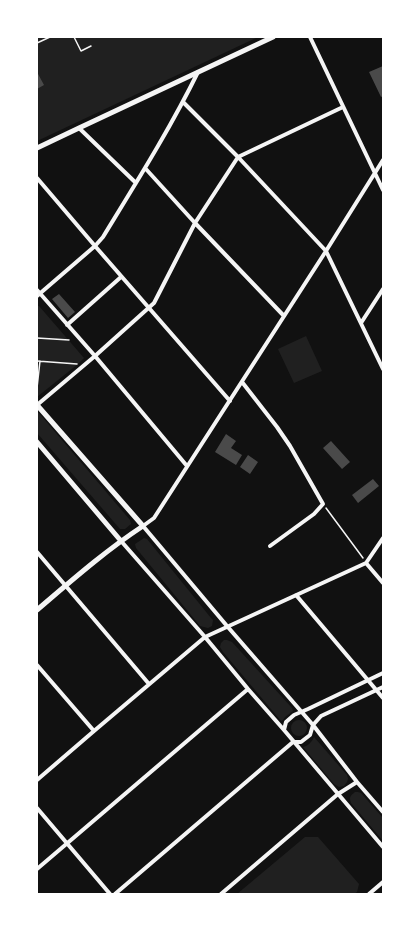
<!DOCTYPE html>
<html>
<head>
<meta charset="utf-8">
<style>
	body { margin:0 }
	#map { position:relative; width:420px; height:931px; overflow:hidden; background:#111; font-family:"Nunito Sans",sans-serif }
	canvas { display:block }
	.frame { position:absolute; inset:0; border:38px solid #fff; pointer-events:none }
</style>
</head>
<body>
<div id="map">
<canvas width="420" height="931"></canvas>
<div class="frame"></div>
</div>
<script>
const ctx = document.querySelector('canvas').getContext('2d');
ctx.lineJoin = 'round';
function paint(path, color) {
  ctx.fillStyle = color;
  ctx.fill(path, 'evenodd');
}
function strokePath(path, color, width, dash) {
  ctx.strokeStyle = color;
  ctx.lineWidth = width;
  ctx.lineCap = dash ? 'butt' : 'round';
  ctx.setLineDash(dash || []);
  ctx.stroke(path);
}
paint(new Path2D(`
	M37 37H258L37 141Z
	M37 306H39L84 358 78 364 37 397Z
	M306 336 322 371 294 383 278 349Z
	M37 413H39L130 520 131 524 125 529H120L37 433Z
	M144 538 147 539 211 618 213 620 212 626 208 628 200 626 136 548 135 544Z
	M224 640H227L232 642 292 708 293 711 285 717 283 720 281 721 223 652 220 647 221 643Z
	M291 728a8 8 0 1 1 16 0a8 8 0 1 1-16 0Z
	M314 737 347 775 348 779 347 782 344 786 339 787 334 784 303 747C308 746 312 742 314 737Z
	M355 792H358L361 793 383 818V841L351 803C349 797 350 796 355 792Z
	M305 837H318L359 884 357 892 354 894H237Z`), '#202020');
paint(new Path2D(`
	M383 66V96L381 97 369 72Z
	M37 72 44 85 37 89Z
	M59 294 75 312 68 318 52 299Z
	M226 434 236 441 231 448 242 455 236 465 215 452Z
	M331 441 350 462 342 469 323 448Z
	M248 455 258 462 250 474 240 467Z
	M373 479 379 486 358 503 352 495Z`), '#4a4a4a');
strokePath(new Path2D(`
	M74 37 81 51 91 46
	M37 43 50 37
	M37 338 69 340
	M37 361 77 364
	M37 388 40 361
	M326 508 363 558`), '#f5f5f5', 1.5);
strokePath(new Path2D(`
	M310 37 383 190
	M183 102 238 157 326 251 383 369
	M79 128 136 183
	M383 160 326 251 154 518 143 526 227 626 313 725 357 782 383 812
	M145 168 195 223 284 316
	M37 178 95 246 230 401
	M37 290 95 356 187 466
	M37 296 95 246 103 237C136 183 170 129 198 72
	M361 323 383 289
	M67 325 121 277
	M242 382 277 427 290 446 323 504 314 514 270 546
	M37 405 95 356 154 303 195 223 238 157 343 107
	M121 541 205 637 248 689 284 730 383 847
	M37 552 149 684
	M366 563 383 583
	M296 595 383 698
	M37 665 94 731
	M284 730 286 722 294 715 308 709 383 673
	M37 780 94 731 205 637 366 563 383 538
	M37 808 110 894
	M37 869 248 689
	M115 894 293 742H301L310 735 313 725 321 716 383 687
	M221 894 338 794 357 782
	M369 894 383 882`), '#f5f5f5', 4);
strokePath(new Path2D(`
	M37 148 79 128 273 37
	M37 405 143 526C105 551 71 581 37 610
	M37 442 121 541`), '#f5f5f5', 5);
</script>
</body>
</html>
